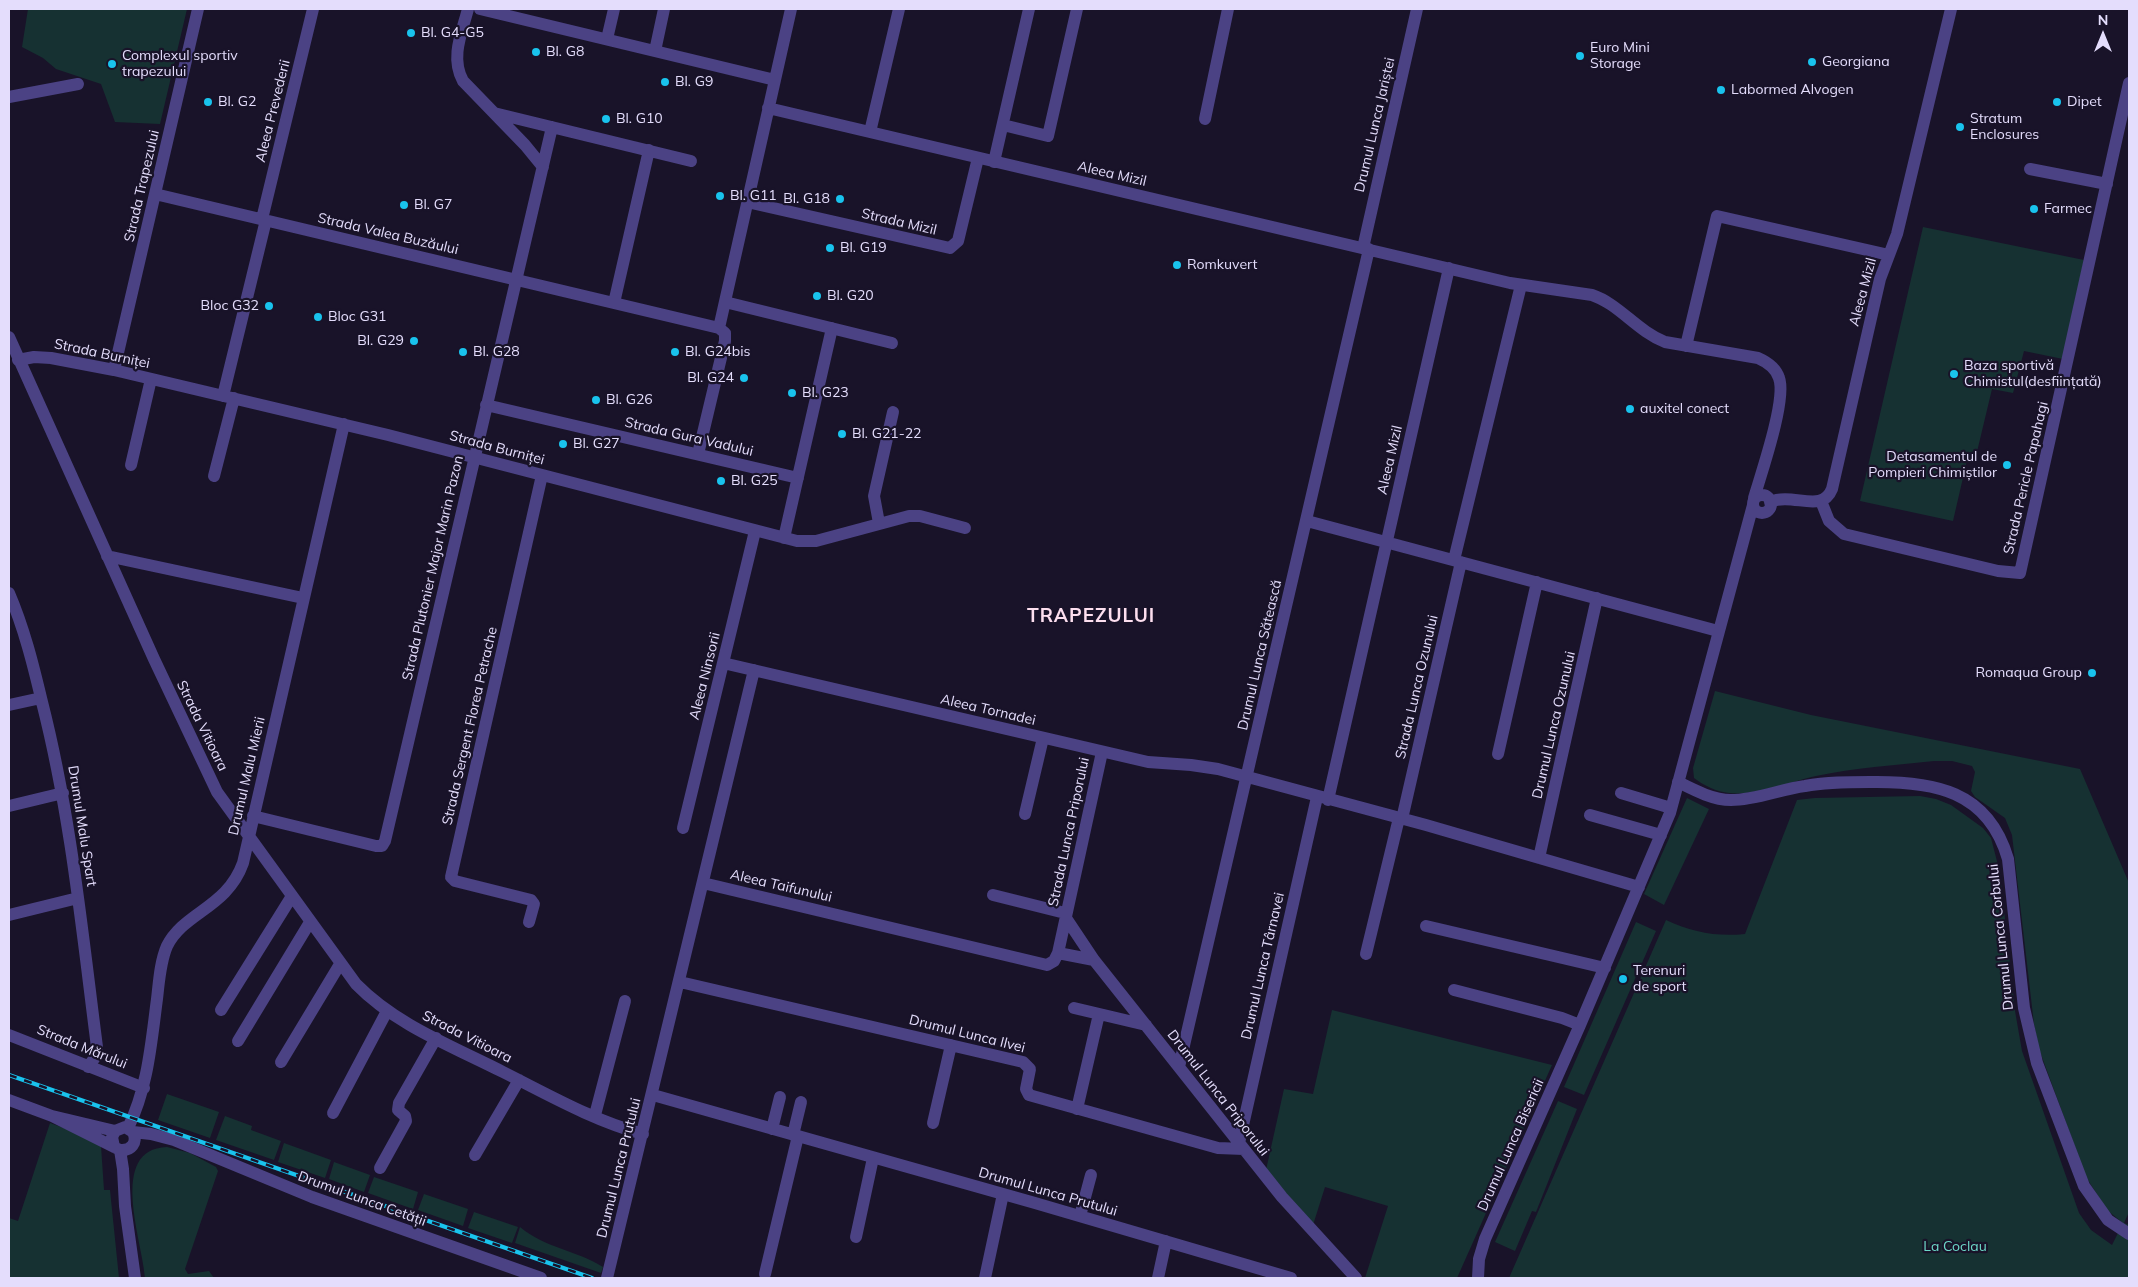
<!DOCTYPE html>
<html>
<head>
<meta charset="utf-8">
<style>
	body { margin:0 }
	#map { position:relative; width:2138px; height:1287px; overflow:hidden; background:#191329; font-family:Mulish,sans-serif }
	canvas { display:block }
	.frame { position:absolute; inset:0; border:10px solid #e4ddfc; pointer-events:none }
	.north { position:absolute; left:2078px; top:10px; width:50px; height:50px; -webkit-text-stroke:4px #191329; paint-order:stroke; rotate:0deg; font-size:14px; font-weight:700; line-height:20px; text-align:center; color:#e4ddfc }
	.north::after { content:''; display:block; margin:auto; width:18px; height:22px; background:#e4ddfc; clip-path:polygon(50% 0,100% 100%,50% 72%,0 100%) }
</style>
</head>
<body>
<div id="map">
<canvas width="2138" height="1287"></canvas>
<div class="frame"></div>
<div class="north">N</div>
</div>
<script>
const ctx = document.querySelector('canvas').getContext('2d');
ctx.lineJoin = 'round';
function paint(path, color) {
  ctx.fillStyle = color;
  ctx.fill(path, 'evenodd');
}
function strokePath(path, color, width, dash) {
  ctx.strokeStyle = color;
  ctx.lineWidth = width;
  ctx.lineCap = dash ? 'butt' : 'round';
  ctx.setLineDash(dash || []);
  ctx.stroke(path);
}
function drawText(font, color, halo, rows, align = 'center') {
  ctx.font = font + ' Mulish,sans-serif';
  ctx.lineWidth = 4.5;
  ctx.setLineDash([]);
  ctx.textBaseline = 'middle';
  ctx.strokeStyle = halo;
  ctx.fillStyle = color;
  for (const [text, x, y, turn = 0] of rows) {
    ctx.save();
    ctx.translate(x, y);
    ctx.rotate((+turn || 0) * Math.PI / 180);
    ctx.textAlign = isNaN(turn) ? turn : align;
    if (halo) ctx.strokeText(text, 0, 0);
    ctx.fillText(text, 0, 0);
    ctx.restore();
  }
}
paint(new Path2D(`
	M28 9H187L160 124 115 122 101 84 56 69 43 58 22 47Z
	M1923 227 2084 260 2063 359 2024 351 2013 393 1992 389 1976 456H1968L1953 521 1860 501Z
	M1715 691 1811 715 2080 769 2129 883V1212L2124 1223 2129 1225V1278H1509L1666 920C1692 932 1716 937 1745 934L1797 800 1815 798 1920 796 1936 799 1951 805 1983 828 1991 838 2000 873 2015 1011 2022 1051 2079 1213 2091 1230 2112 1245 2123 1223 2107 1210 2086 1177 2039 1049 2034 1024 2012 835 2005 818 1975 797 1971 791 1975 772 1972 766 1952 761H1934C1895 765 1854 768 1816 776 1790 782 1754 796 1729 793 1717 792 1703 785 1694 778L1693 768Z
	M1687 798 1709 809 1664 905 1644 894Z
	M1636 922 1656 931 1584 1095 1564 1087Z
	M1332 1010 1552 1065 1457 1278H1365L1388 1206 1325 1187 1313 1225 1266 1170 1284 1089 1313 1094Z
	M167 1094 219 1112 210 1138 158 1120Z
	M1558 1101 1577 1109 1536 1212 1532 1211 1515 1251 1495 1242Z
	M225 1116 252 1126 251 1130 281 1141 274 1160 216 1140Z
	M50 1123 75 1132 101 1146 104 1190H110L119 1278H9V1218L18 1221Z
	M284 1143 331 1160 325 1178 278 1162Z
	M167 1147 190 1153 216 1167 218 1171 185 1269 188 1274 209 1271 214 1278H145C143 1242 107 1149 167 1147Z
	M334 1162 370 1175 364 1192 329 1179Z
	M374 1177 418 1192 413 1209 368 1193Z
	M424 1194 468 1209 463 1226 418 1210Z
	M474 1212 518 1227 512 1243 468 1228Z
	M520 1227C545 1248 576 1250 603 1267L601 1273 515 1243Z`), '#163132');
strokePath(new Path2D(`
	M468 9C462 32 450 58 463 81L525 145 543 167
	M480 9 775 80
	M607 39 614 9
	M655 51 664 9
	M9 97 78 84
	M768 108 1510 283 1592 295C1619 304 1637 331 1665 342L1758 358C1767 362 1776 368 1779 378 1787 399 1761 474 1754 498
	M494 113 691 161
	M1205 119 1228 9
	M1003 125 1048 136 1077 9
	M870 132 899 9
	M994 162 1029 9
	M2030 169 2107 184
	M155 194 719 328 725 333V341L698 454
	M747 202 950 248 958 241 978 158
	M262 219 313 9
	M1363 248 1417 9
	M725 302 892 343
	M614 303 649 150
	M719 328 791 9
	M9 337 154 659 217 792 356 984C396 1025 452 1046 503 1072 547 1094 594 1121 643 1134
	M1686 346 1717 216 1889 255
	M18 360 34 357 51 358 114 370 388 435 797 541H816L909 516H920L965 528
	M114 370 198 9
	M223 396 266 220
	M486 405 798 478
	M131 465 151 379
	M214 476 234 398
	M1753 504a9 9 0 1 1 18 0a9 9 0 1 1-18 0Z
	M1821 501 1829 521 1844 534 1998 571 2020 573 2129 83
	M1770 502C1793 492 1822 514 1832 489L1880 279 1897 234 1951 9
	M1307 521 1718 631
	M879 523 874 496 893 412
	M784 538 832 328
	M107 556 303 598
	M1454 560 1521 285
	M9 593C24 628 33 664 42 702 71 816 82 931 97 1047L96 1056 88 1067
	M723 663 1148 762 1191 765 1218 769 1426 825 1639 887
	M9 705 41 698
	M1498 754 1537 582
	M1678 782C1694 790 1713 800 1731 800 1756 800 1781 789 1805 786 1827 782 1848 782 1870 782 1933 781 1988 790 2008 859L2024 1008 2037 1063 2084 1186 2108 1220 2129 1234
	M1621 793 1671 808
	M1328 800 1449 268
	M9 806 63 793
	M1025 814 1043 738
	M1590 815 1661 835
	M253 816 376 846H382L385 841 552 127
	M1402 819 1461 562
	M683 828 755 531
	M1539 858 1597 598
	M703 883 1047 965 1054 961 1058 953 1102 752
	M993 895 1065 913
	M9 915 78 898
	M1066 918 1094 960 1282 1197 1356 1278
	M529 922 534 904 531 900 455 881 451 877 542 475
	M1426 926 1605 968
	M1058 953 1094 960
	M1366 954 1399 818
	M680 982 1023 1062 1030 1069 1026 1089 1029 1095 1218 1148 1244 1149
	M1454 990 1562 1018 1580 1025
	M1074 1008 1146 1025
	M221 1010 292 896
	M9 1035 144 1088
	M238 1041 310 922
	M281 1062 340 964
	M1179 1067 1369 249
	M653 1095 1035 1203 1291 1278
	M9 1100 52 1116 115 1131
	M1077 1109 1099 1014
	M333 1113 387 1011
	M595 1115 625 1001
	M52 1116 120 1150C131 1151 138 1143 133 1132L125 1127 115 1131 112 1137 114 1147
	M933 1123 951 1045
	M128 1128C148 1087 151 1044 157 999 159 982 160 962 167 946 184 912 227 908 243 863L344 424
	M772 1129 780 1097
	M133 1132 151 1134 174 1140 312 1197 541 1278
	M793 1135 801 1102
	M1239 1143 1317 797
	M120 1150 123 1169 125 1206 135 1278
	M475 1155 519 1080
	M380 1168 406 1121 405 1116 398 1110 399 1103 436 1038
	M1080 1216 1091 1175
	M856 1237 873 1158
	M765 1274 798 1136
	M607 1278 754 670
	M985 1278 1003 1194
	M1158 1278 1166 1241
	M1478 1278 1479 1259 1485 1239 1580 1025 1670 813 1753 505`), '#4b4284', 12);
const rail = new Path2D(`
	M9 1075 592 1278`);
strokePath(rail, '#19c3ed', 4.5);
strokePath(rail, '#191329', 2.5, [8]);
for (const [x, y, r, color] of [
	[411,33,5,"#19c3ed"],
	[536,52,5,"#19c3ed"],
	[1580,56,5,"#19c3ed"],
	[1812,62,5,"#19c3ed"],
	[112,64,5,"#19c3ed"],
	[665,82,5,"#19c3ed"],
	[1721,90,5,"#19c3ed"],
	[208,102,5,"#19c3ed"],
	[2057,102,5,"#19c3ed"],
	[606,119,5,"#19c3ed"],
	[1960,127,5,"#19c3ed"],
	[720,196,5,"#19c3ed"],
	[840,199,5,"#19c3ed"],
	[404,205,5,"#19c3ed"],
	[2034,209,5,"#19c3ed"],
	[830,248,5,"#19c3ed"],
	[1177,265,5,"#19c3ed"],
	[817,296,5,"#19c3ed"],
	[269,306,5,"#19c3ed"],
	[318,317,5,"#19c3ed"],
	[414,341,5,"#19c3ed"],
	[463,352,5,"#19c3ed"],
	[675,352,5,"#19c3ed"],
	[1954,374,5,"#19c3ed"],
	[744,378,5,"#19c3ed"],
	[792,393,5,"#19c3ed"],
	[596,400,5,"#19c3ed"],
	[1630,409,5,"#19c3ed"],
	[842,434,5,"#19c3ed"],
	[563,444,5,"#19c3ed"],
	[2007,465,5,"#19c3ed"],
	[721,481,5,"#19c3ed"],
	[2092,673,5,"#19c3ed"],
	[1623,979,5,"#19c3ed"]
]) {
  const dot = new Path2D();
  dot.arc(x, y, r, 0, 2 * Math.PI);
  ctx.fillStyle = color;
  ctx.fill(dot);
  strokePath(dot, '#191329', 2);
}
drawText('14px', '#e4ddfc', '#191329', [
	["Bl. G4-G5",421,33],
	["Euro Mini",1590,48],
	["Storage",1590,64],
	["Bl. G8",546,52],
	["Complexul sportiv",122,56],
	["trapezului",122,72],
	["Georgiana",1822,62],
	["Bl. G9",675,82],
	["Labormed Alvogen",1731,90],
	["Bl. G2",218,102],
	["Dipet",2067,102],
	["Bl. G10",616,119],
	["Stratum",1970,119],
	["Enclosures",1970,135],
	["Bl. G11",730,196],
	["Bl. G18",830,199,"right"],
	["Bl. G7",414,205],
	["Farmec",2044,209],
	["Bl. G19",840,248],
	["Romkuvert",1187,265],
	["Bl. G20",827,296],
	["Bloc G32",259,306,"right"],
	["Bloc G31",328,317],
	["Bl. G29",404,341,"right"],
	["Bl. G28",473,352],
	["Bl. G24bis",685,352],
	["Baza sportivă",1964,366],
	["Chimistul(desființată)",1964,382],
	["Bl. G24",734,378,"right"],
	["Bl. G23",802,393],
	["Bl. G26",606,400],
	["auxitel conect",1640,409],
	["Bl. G21-22",852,434],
	["Bl. G27",573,444],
	["Detasamentul de",1997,457,"right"],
	["Pompieri Chimiștilor",1997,473,"right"],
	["Bl. G25",731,481],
	["Romaqua Group",2082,673,"right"],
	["Terenuri",1633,971],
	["de sport",1633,987]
], 'left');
drawText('14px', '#e4ddfc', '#191329', [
	["Aleea Prevederii",273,111,-76],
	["Drumul Lunca Jariștei",1375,125,-77],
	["Aleea Mizil",1112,174,13],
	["Strada Trapezului",142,186,-77],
	["Strada Mizil",899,222,13],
	["Strada Valea Buzăului",388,234,13],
	["Aleea Mizil",1863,292,-75],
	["Strada Burniței",102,354,12],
	["Strada Gura Vadului",689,437,13],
	["Strada Burniței",497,448,15],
	["Aleea Mizil",1390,460,-77],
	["Strada Pericle Papahagi",2026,478,-77],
	["Strada Plutonier Major Marin Pazon",433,568,-77],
	["Drumul Lunca Sătească",1260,655,-77],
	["Aleea Ninsorii",705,676,-76],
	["Strada Lunca Ozunului",1417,687,-77],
	["Aleea Tornadei",988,710,13],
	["Drumul Lunca Ozunului",1554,725,-77],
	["Strada Vitioara",202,726,64],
	["Strada Sergent Florea Petrache",470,726,-77],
	["Drumul Malu Mierii",247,776,-77],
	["Drumul Malu Spart",82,826,81],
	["Strada Lunca Priporului",1069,832,-78],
	["Aleea Taifunului",781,886,13],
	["Drumul Lunca Corbului",2001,937,-96],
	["Drumul Lunca Târnavei",1263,966,-77],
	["Drumul Lunca Ilvei",967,1034,14],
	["Strada Vitioara",467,1037,27],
	["Strada Mărului",82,1047,22],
	["Drumul Lunca Priporului",1218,1093,52],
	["Drumul Lunca Bisericii",1511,1145,-66],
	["Drumul Lunca Prutului",619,1168,-76],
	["Drumul Lunca Prutului",1048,1192,16],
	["Drumul Lunca Cetății",362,1199,20]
]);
drawText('14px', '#6dd8c8', '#191329', [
	["La Coclau",1955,1247]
]);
ctx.letterSpacing = '1px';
drawText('bold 19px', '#fddfef', '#191329', [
	["TRAPEZULUI",1091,616]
]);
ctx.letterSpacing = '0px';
</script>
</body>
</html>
